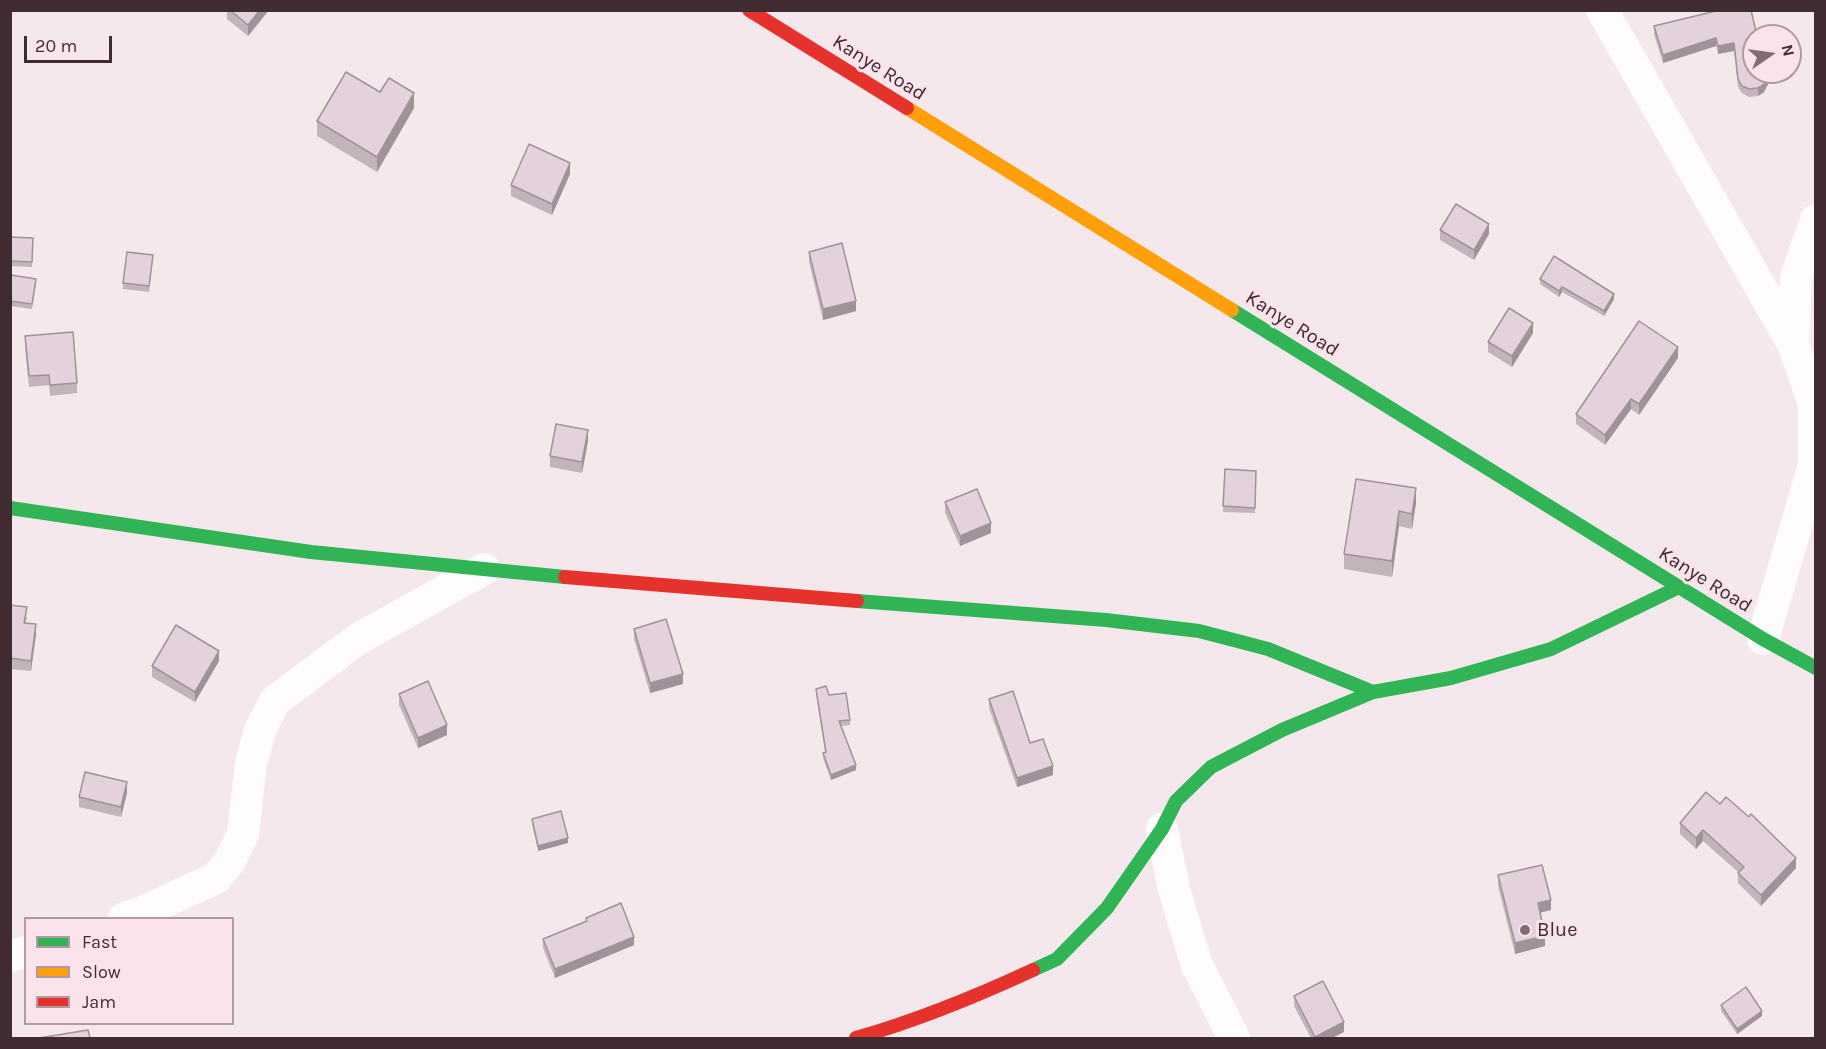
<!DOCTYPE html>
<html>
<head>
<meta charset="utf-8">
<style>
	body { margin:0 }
	#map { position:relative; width:1826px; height:1049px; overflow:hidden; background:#f5e8ec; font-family:Karla,sans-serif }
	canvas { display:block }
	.frame { position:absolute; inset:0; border:12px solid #402b33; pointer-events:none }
	.legend { position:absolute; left:24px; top:917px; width:210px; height:108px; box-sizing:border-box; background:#fae3eb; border:2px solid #b099a1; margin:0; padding:8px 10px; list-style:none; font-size:18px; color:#402b33 }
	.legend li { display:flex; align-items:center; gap:12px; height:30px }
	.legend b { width:30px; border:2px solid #b099a1 }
	.north { position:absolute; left:1742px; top:24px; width:60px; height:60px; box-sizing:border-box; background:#fae3eb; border:2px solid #b099a1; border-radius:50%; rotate:77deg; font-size:16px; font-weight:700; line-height:24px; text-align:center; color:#402b33 }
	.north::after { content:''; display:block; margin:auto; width:21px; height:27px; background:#7f6d74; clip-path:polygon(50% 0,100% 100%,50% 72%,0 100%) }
	.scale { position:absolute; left:24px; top:36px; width:88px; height:27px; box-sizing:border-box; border:3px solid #402b33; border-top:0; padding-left:8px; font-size:18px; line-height:21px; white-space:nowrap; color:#402b33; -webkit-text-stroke:4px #fae3eb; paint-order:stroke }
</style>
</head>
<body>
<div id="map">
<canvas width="1826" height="1049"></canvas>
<div class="frame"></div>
<ul class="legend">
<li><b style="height:8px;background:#30b455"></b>Fast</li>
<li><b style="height:8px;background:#ff9f0a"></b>Slow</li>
<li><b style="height:8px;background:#e5322d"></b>Jam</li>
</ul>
<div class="north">N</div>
<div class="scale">20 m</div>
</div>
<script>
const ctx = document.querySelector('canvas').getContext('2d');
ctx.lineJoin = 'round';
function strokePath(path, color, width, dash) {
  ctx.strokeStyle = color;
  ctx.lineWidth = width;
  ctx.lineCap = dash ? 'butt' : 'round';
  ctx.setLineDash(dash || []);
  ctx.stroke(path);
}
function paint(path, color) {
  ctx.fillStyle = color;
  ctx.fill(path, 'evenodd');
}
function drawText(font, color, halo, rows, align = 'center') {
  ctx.font = font + ' Karla,sans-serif';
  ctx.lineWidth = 6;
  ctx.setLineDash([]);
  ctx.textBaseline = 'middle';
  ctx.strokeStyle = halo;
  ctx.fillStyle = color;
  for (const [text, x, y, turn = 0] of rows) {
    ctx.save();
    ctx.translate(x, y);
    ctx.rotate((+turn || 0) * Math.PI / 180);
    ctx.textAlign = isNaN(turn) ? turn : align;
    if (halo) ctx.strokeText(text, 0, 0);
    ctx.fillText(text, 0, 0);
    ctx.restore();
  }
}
strokePath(new Path2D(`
	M1602 10 1793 344 1814 404V465L1763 639
	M1793 344 1796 277 1816 220
	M1162 829 1174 889 1196 963 1234 1038
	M124 918 140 913 216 878 230 861 243 834 251 763 260 730 275 701 358 639 484 569
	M10 956 26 952`), '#fefcfc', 32);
strokePath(new Path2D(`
	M1232 310 1763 639 1816 668
	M10 508 311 552 565 577
	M857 601 1106 620 1199 631 1268 649 1373 692
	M1033 970 1057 959 1107 908 1162 829 1176 801 1211 767 1282 730 1373 692 1451 678 1551 649 1679 587`), '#30b455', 14);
strokePath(new Path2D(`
	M907 108 1232 310`), '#ff9f0a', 14);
strokePath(new Path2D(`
	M749 10 907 108
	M565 577 857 601
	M856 1038C915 1021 977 996 1033 970`), '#e5322d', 14);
paint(new Path2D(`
	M227 10H269L248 36 227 19Z
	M1654 26 1754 36V46L1752 47 1768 84 1764 92 1758 96 1749 97 1742 93 1738 87 1734 51 1718 54 1716 46 1663 63 1654 34Z
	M414 108 377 172 317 136V121Z
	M570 174 552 215 511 196V185Z
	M1440 230 1489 234 1474 260 1440 240Z
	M10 237 33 238 32 267 10 266Z
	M809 252 856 311 823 320 809 262Z
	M153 260 149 292 123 289V283Z
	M1540 279 1614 299 1604 316 1562 292 1559 297 1540 284Z
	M10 282 36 285 32 309 10 306Z
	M1533 333 1512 367 1488 352V342Z
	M25 336 77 383V393L50 396 49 385 29 387 25 347Z
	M1678 358 1639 415 1631 409 1605 445 1576 424V414Z
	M588 441 582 473 550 467V456Z
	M1225 469 1256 471 1255 513 1223 512Z
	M1356 479 1416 503 1412 529 1399 526 1392 577 1344 569V554Z
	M945 502 991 533 960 546 945 513Z
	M10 605 27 617 26 623 36 634 31 671 10 669Z
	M634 629 683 684 650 693 634 639Z
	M219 661 195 702 152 677V666Z
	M816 689 829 695 850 720V725L841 726 856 770 831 780 823 758V753L825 752 816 694Z
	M399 694 447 735 418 748 399 705Z
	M989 699 1030 743 1053 775 1017 787 989 708Z
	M1706 792 1796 868 1761 906 1738 883V872L1703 841 1696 849 1680 834V823Z
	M127 793 121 817 79 807V797Z
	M532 819 568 843 538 851 532 824Z
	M1498 875 1551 910 1540 913 1545 946 1515 954 1498 886Z
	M586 918 634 945 555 978 543 948V939L586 922Z
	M1294 996 1344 1032 1332 1038H1311L1294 1006Z
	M1721 1005 1762 1016 1737 1034 1721 1011Z`), '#c3b4bc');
paint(new Path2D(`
	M260 10H269L248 36V25Z
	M1716 38V46L1663 63V55Z
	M1754 38V46L1747 48V40Z
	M1734 43V51L1718 54V46Z
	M1768 76V84L1764 92 1758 96V88Z
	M414 93V108L377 172V157Z
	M570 163V174L552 215V204Z
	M1489 224V234L1474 260V250Z
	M1562 287V292L1559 297V291Z
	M1614 294V299L1604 316V311Z
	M856 301V311L823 320V309Z
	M1533 323V333L1512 367V356Z
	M1678 347V358L1639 415V404Z
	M1631 399V409L1605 445V435Z
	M588 430V441L582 473V462Z
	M1416 488V503L1412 529V514Z
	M1399 511V526L1392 577V561Z
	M991 523V533L960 546V536Z
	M36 624V634L31 671V661Z
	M219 651V661L195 702V692Z
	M683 674V684L650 693V683Z
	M447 725V735L418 748V738Z
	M856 765V770L831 780V775Z
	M1053 766V775L1017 787V778Z
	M127 782V793L121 817V807Z
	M1703 830V841L1696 849V838Z
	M568 838V843L538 851V846Z
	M1796 858V868L1761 906V895Z
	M1551 900V910L1538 913V903Z
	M1545 936V946L1515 954V943Z
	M634 937V945L555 978V969Z
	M1762 1011V1016L1737 1034V1029Z
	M1344 1022V1032L1332 1038H1315V1037Z`), '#9f9299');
const building = new Path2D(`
	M230 10H260L248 25Z
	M1720 10H1751L1757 36H1754V38L1747 40 1754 50V72H1767L1768 76 1764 84 1758 88 1749 89 1742 86 1738 79 1734 43 1718 46 1716 38 1663 55 1654 26Z
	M346 72 380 92 389 78 414 93 377 157 317 121Z
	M529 144 570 163 552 204 511 185Z
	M1456 204 1489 224 1474 250 1440 230Z
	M10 237 33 238 32 262 10 261Z
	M842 243 856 301 823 309 809 252Z
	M127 252 153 255 149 286 123 283Z
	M1554 256 1614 294 1604 311 1562 287 1559 291 1540 279Z
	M11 275 36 279 32 304 10 301Z
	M1509 308 1533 323 1512 356 1488 342Z
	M1639 321 1678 347 1639 404 1631 399 1605 435 1576 414Z
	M73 332 77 383 50 385 49 375 29 376 25 336Z
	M556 424 588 430 582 462 550 456Z
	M1225 469 1256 471 1255 508 1223 506Z
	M1356 479 1416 488 1412 514 1399 511 1392 561 1344 554Z
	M977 489 991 523 960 536 945 502Z
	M10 605 27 607 24 623 36 624 31 661 10 658Z
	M666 619 683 674 650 683 634 629Z
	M176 625 219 651 195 692 152 666Z
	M428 681 447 725 418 738 399 694Z
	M826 686 829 695 846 693 850 720 839 721 856 765 831 775 823 753 826 752 816 689Z
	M1013 691 1030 743 1043 739 1053 766 1017 778 989 699Z
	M85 772 127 782 121 807 79 797Z
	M1706 792 1720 804 1726 797 1749 817 1751 814 1796 858 1761 895 1738 873 1744 867 1703 830 1696 838 1680 823Z
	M561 811 568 838 538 846 532 819Z
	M1542 865 1551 900 1538 903 1545 936 1515 943 1498 875Z
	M621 903 634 937 555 969 543 939 587 921 586 918Z
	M1323 981 1344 1022 1315 1037 1294 996Z
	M1746 987 1762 1011 1737 1029 1721 1005Z
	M88 1030 90 1038H39Z`);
paint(building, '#e3d1db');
strokePath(building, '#9f9299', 1.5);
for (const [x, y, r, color] of [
	[1525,930,6,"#7f6d74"]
]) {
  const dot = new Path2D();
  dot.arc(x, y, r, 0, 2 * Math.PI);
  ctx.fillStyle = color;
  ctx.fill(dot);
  strokePath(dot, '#fae3eb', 2);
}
drawText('20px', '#402b33', '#fae3eb', [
	["Kanye Road",879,68,32],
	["Kanye Road",1292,324,32],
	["Kanye Road",1705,580,32]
]);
drawText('20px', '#402b33', '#fae3eb', [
	["Blue",1537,930]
], 'left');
</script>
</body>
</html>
